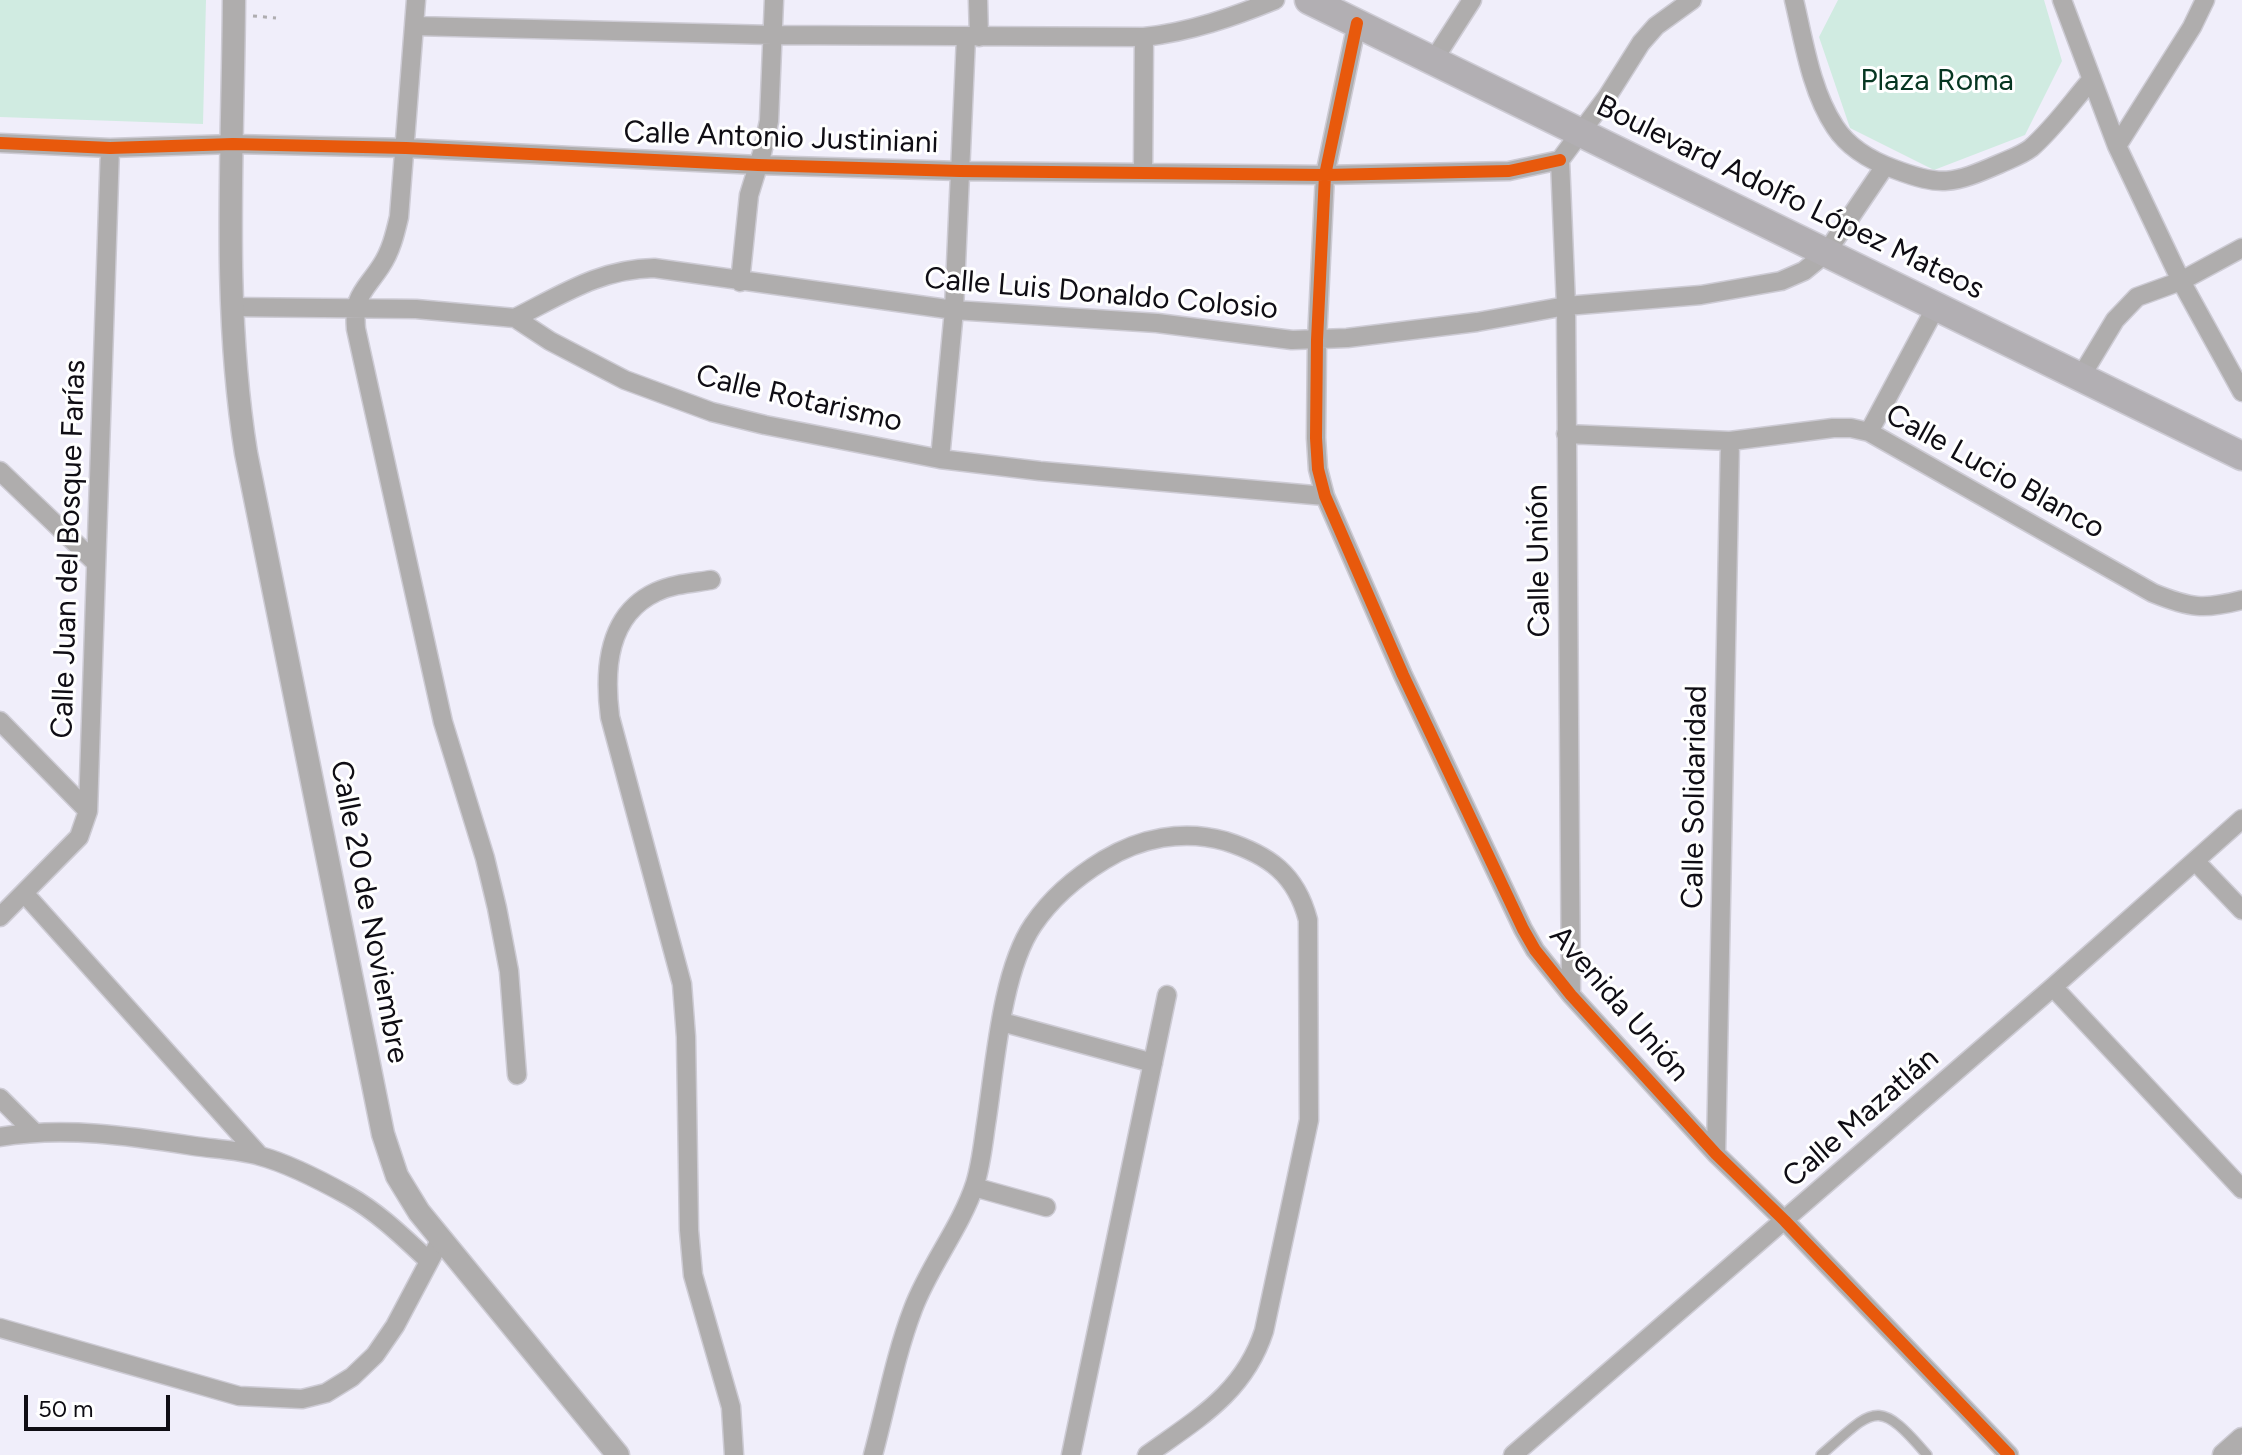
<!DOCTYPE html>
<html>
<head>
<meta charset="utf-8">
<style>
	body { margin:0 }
	#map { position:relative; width:2242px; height:1455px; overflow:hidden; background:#f0eefa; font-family:Figtree,sans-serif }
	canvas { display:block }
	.scale { position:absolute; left:24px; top:1395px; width:146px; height:36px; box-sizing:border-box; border:4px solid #0f0d14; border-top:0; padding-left:10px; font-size:24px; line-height:28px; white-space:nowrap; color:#0f0d14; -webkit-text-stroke:6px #fff; paint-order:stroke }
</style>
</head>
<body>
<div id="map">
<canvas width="2242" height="1455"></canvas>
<div class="scale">50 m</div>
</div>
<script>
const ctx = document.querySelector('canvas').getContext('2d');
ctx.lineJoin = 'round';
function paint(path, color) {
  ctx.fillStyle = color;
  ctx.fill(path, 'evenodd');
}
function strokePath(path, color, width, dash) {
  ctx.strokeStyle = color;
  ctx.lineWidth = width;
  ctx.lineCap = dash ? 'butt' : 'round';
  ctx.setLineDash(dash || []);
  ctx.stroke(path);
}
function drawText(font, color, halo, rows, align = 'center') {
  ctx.font = font + ' Figtree,sans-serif';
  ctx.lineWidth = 6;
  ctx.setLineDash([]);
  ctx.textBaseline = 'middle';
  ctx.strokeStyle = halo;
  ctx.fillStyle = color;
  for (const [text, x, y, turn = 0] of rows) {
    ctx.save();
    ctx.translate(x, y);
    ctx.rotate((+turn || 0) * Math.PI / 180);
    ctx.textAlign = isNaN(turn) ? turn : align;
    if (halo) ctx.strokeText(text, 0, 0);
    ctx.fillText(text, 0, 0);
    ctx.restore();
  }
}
paint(new Path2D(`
	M0 0H206L203 124 0 117Z
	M1838 0H2044L2062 61 2025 135 1934 170 1850 128 1819 37Z`), '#d0ebe1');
const service = new Path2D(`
	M1821 1455C1874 1409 1877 1396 1927 1455`);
const minor = new Path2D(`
	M416 0 399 217C395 234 391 251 381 266 364 292 353 295 356 329L443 722 485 858 497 908 509 971 517 1075
	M978 0 979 37
	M1794 0C1804 42 1811 91 1835 127 1848 147 1872 161 1894 169 1941 187 1953 184 1999 164 2010 159 2022 155 2031 148 2054 128 2072 102 2092 79
	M2062 0 2117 146 2181 281 2242 392
	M1357 23 1325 175 1317 340 1316 438 1318 469 1325 496 1403 675 1523 929 1535 950 1571 995 1716 1154 1785 1221 2009 1455
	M415 26 772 35 1144 37C1190 32 1233 17 1275 0
	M1433 61 1472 0
	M0 143 110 148 233 144 406 148 758 165 960 171 1325 175 1509 171 1560 160
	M2117 146 2192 27 2205 0
	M1143 172 1144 37
	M740 282 749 195 762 153 769 121 774 0
	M231 307 416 309 515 318 550 341 625 380 712 412 765 425 940 459 1040 471 1325 496
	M515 318C563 294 600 269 654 268L954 310 1157 323 1292 340 1347 338 1477 322 1566 306 1701 295 1781 281 1804 271 1826 253 1885 166
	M2080 378 2115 320 2137 297 2181 281 2242 248
	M1869 432 1937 305
	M1566 434 1730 441 1833 428H1851L1869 432 2153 593C2190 608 2204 610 2242 600
	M940 459 954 310 966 37
	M0 471 94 561
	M711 580C692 583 673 584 656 592 607 615 604 670 610 717L682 984 686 1037 689 1230 693 1275 731 1407 734 1455
	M0 721 88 811
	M2196 862 2242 910
	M24 893 260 1156
	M0 917 79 837 88 811 110 148
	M2053 987 2242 1189
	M1571 995 1566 306 1560 160 1607 97 1641 43 1656 26 1692 0
	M1002 1022 1153 1063
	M0 1098 33 1131
	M0 1137C64 1126 130 1136 194 1146 215 1149 239 1150 260 1156 290 1164 322 1181 349 1196 379 1213 404 1238 429 1261
	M1716 1154 1730 441
	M974 1187 1046 1207
	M0 1328 239 1396 302 1399 326 1393 352 1377 375 1355 395 1326 440 1241
	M873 1455C886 1407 895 1356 913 1309 929 1266 961 1227 975 1184 981 1165 983 1144 986 1124 995 1067 1001 972 1033 925 1052 897 1076 877 1104 860 1140 838 1183 829 1225 841 1269 855 1296 874 1308 920L1309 1120 1264 1331C1244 1393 1197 1419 1147 1455
	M1071 1455 1167 995
	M1513 1455 2053 987 2242 819`);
const tertiary = new Path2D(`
	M234 0C233 151 222 303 246 453L383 1134 397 1176 419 1212 618 1455
	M2224 1455 2242 1439`);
const primary = new Path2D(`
	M1309 0 2242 456`);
strokePath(service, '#cdcbd4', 12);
strokePath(minor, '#cdcbd4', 21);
strokePath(tertiary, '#cdcbd4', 25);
strokePath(primary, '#cdcbd4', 31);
strokePath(new Path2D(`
	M253 16 276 18`), '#afadb0', 3, [4, 6]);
strokePath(service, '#afadad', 9);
strokePath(minor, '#afadad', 18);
strokePath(tertiary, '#afadad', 22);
strokePath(primary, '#b2afb3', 28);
strokePath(new Path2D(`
	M1357 23 1325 175 1317 340 1316 438 1318 469 1325 496 1403 675 1523 929 1535 950 1571 995 1716 1154 1785 1221 2009 1455
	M0 143 110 148 233 144 406 148 758 165 960 171 1325 175 1509 171 1560 160`), '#e8590c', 12);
drawText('30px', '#063621', '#fff', [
	["Plaza Roma",1937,81]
]);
drawText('30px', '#0f0d14', '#fff', [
	["Calle Antonio Justiniani",781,138,2],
	["Boulevard Adolfo López Mateos",1790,198,26],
	["Calle Luis Donaldo Colosio",1101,294,5],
	["Calle Rotarismo",799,399,13],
	["Calle Lucio Blanco",1995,472,29],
	["Calle Juan del Bosque Farías",69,549,-88],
	["Calle Unión",1539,561,-91],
	["Calle Solidaridad",1695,797,-89],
	["Calle 20 de Noviembre",369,912,79],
	["Avenida Unión",1619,1004,49],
	["Calle Mazatlán",1861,1118,-41]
]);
</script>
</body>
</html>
